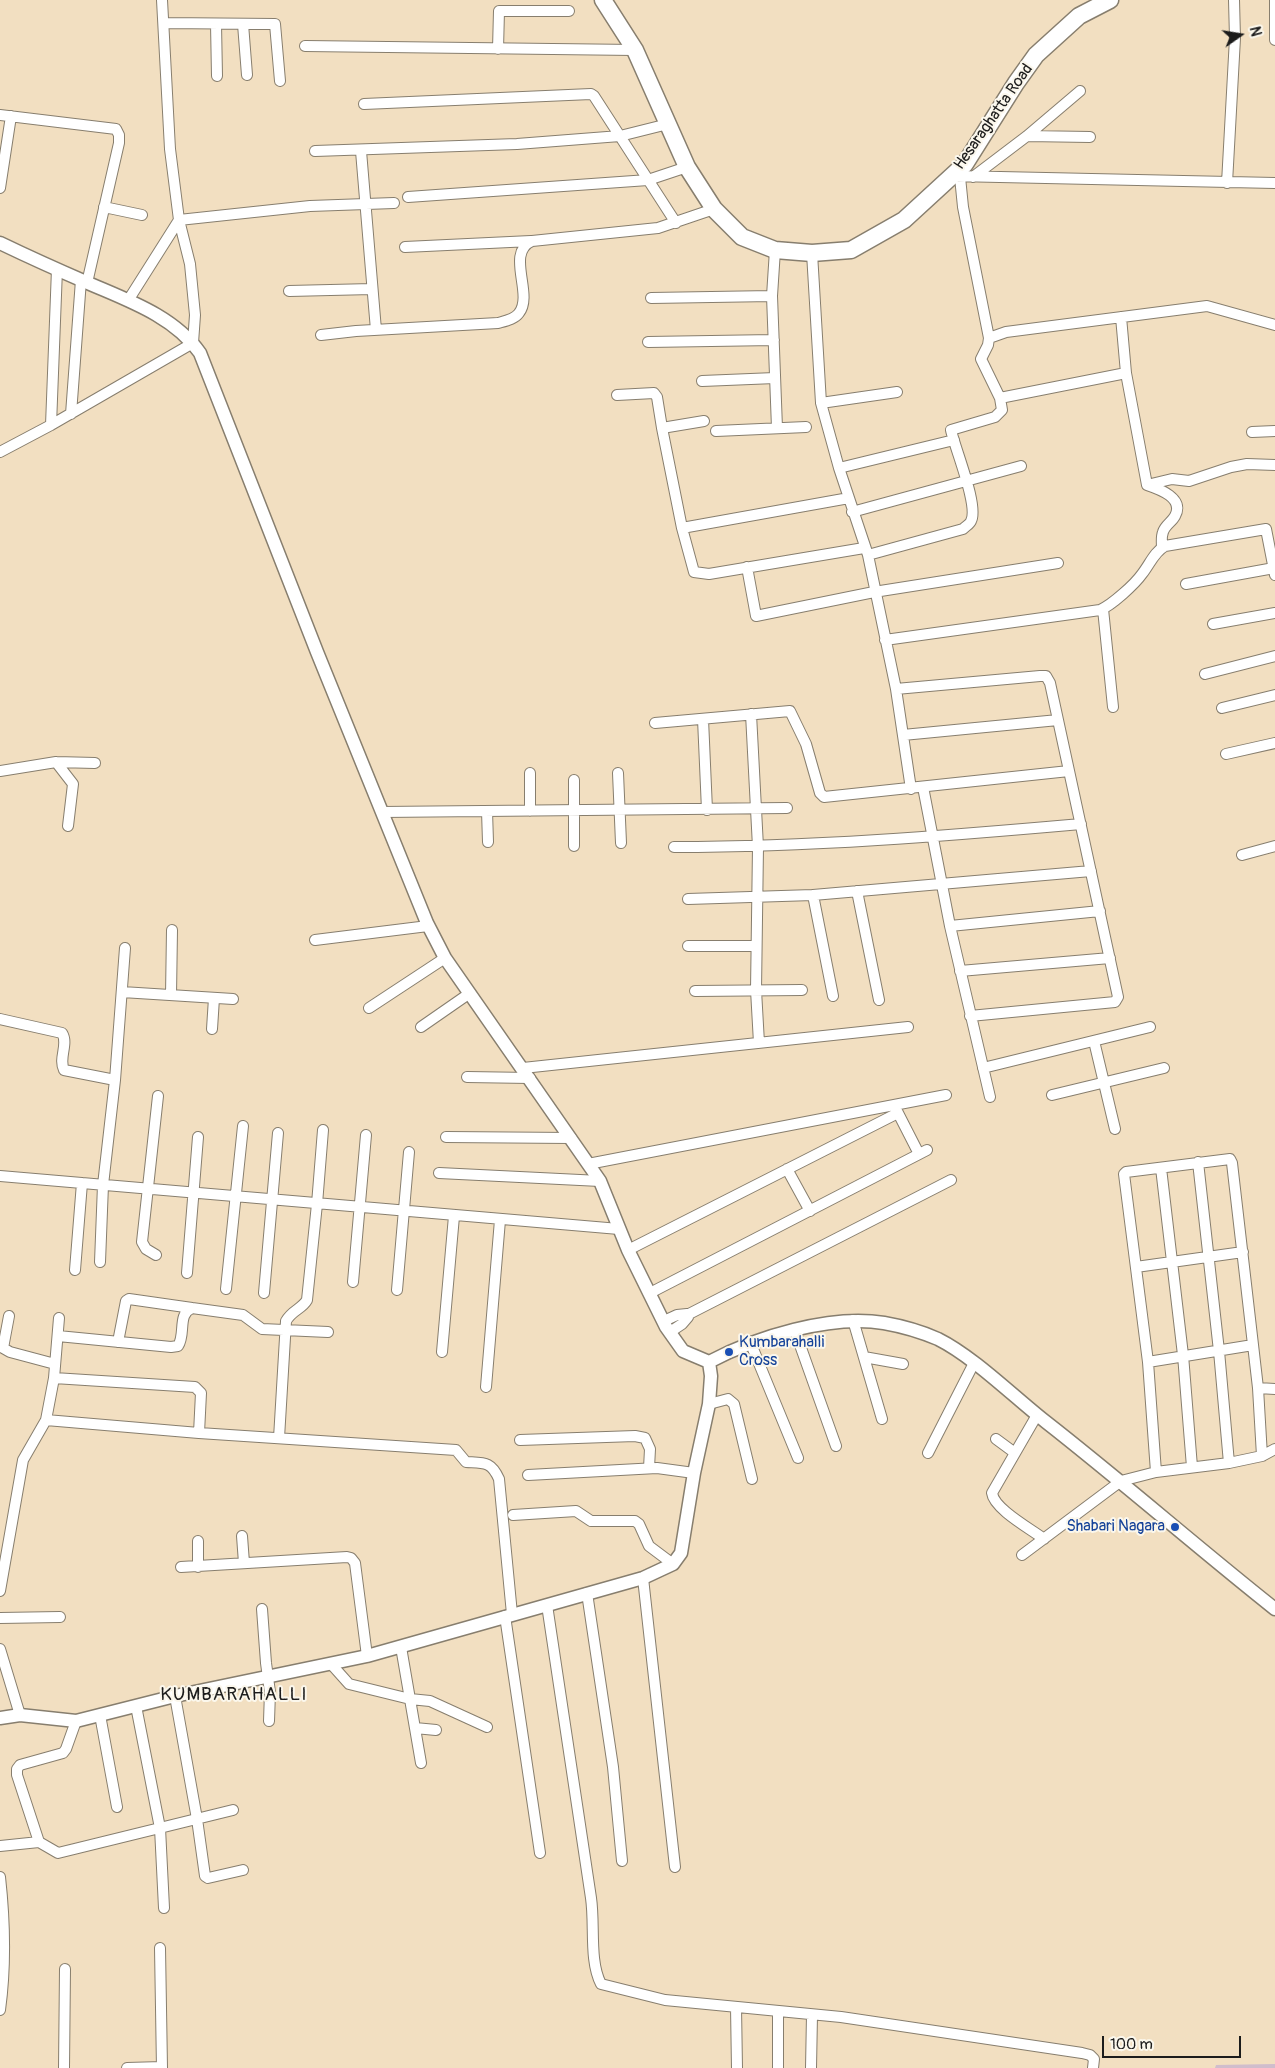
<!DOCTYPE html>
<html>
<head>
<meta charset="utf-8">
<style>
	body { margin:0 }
	#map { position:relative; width:1275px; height:2068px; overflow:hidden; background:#f2dfc1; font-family:Pangolin,sans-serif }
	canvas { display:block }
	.north { position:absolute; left:1215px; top:10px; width:50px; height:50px; -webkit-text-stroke:4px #fbf7ec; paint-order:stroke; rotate:77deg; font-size:14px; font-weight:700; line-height:20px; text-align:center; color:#1c1c1c }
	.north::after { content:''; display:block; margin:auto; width:18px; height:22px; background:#1c1c1c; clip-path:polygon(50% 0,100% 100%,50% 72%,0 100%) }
	.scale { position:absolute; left:1102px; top:2036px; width:139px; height:22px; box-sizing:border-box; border:2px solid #1c1c1c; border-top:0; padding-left:6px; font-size:15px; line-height:18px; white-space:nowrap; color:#1c1c1c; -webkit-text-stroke:4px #fbf7ec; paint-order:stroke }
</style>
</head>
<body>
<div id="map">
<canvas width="1275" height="2068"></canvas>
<div class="north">N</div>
<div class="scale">100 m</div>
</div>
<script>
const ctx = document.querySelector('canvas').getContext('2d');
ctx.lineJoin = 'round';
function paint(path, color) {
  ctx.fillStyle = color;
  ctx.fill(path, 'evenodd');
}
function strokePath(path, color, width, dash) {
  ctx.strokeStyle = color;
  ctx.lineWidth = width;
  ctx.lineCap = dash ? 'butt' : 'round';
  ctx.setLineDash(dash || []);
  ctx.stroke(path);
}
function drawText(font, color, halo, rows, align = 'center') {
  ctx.font = font + ' Pangolin,sans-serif';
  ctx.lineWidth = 4;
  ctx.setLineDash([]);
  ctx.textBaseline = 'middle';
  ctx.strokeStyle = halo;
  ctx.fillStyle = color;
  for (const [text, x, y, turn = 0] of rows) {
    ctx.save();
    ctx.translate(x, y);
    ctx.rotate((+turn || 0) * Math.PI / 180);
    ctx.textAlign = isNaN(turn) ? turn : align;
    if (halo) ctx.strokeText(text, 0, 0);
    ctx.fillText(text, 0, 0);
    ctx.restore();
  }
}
paint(new Path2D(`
	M1275 2064V2068H1215L1216 2065Z`), '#d0bdcc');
const minor = new Path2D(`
	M1275 0V40
	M164 23 275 24 280 81
	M216 24 217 76
	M243 24 247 75
	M305 46 635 50
	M498 49 499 11H569
	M364 104 591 94 594 96 676 223
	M0 115 116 129 119 135V143L87 283
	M1027 136 1090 137
	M315 151 517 144 620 136 668 124
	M361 151 376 330
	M954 176 1275 183
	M973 177 1027 136 1080 91
	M1227 183 1235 38 1234 0
	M0 188 11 116
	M408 197 648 180 687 167
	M104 207 142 215
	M405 247 531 241
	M775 250 772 296 777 428
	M812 253 821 403 839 468 868 555 896 689 911 789
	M289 291 372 289
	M651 298 772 296
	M129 299 179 220 310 206 394 203
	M321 335 356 331 498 323C505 321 515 319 519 313 534 294 505 253 532 241L658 228 714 209
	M989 338 1006 332 1207 306 1275 325
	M648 342 774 340
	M1126 373 1147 485C1159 489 1185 498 1175 516 1172 522 1165 525 1163 532 1161 537 1162 543 1162 548
	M702 381 775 378
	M617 395 654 393 657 397 662 428 682 528 849 498
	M1000 398 1126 373 1121 317
	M821 403 897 392
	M71 414 81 280
	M51 425 57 269
	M662 428 704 421
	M716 431 806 427
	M1252 432 1275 431
	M0 452 51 425 193 343 195 315 190 264 179 220 170 149 162 0
	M839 468 954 440
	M1147 485 1172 479 1189 481 1231 467 1247 464 1275 465
	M852 512 1021 466
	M682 528 694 572 709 574 864 548
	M868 555 963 529C966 526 970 524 971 521 979 506 955 449 951 430L995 417 1002 410 1000 398 981 359 988 345 989 338 963 207 960 177
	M747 567 756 616 874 592 1058 563
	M1186 584 1274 568
	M1103 609 1113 707
	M1213 624 1275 613
	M885 640 1100 610C1112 605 1135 584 1142 574 1150 564 1154 552 1165 546L1266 529 1275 575
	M1205 674 1275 656
	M896 689 1040 676H1046L1050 683 1118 997 1115 1002 970 1016
	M1222 708 1275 695
	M751 714 758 847 756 990 759 1043
	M703 719 707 810
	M655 723 790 711 806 744 820 793 824 797 1069 771
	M903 735 1058 720
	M1226 754 1275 743
	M56 762 73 784 68 826
	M0 771 56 762 95 763
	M530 773V811
	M618 773 621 843
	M574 780V846
	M923 787 950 926 990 1097
	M487 811 488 842
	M382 812 787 808
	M674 847C810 847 945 836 1081 824
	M1242 855 1275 846
	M857 891 879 1000
	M813 895 833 996
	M688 899 813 895 1091 871
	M950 926 1100 911
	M315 940 428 926
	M688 946H756
	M960 971 1110 958
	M695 991 802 990
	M122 992 233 999
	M171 995 172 930
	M369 1008 445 958
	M0 1019 62 1033C69 1044 58 1058 64 1070L115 1080
	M421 1027 470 993
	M212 1029 214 998
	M1094 1041 1115 1129
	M523 1068 908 1027
	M983 1068 1150 1027
	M467 1077 530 1078
	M1052 1095 1164 1068
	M896 1109 919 1154
	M446 1137 571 1138
	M1198 1162 1219 1351 1229 1463
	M588 1164 946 1095
	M1161 1168 1183 1355 1192 1467
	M787 1169 810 1211
	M439 1173 600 1181
	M0 1176 619 1229
	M628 1250 898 1113
	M156 1255 146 1249 142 1242 158 1096
	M100 1262 103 1185 115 1080 125 948
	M1136 1267 1243 1252
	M75 1270 82 1183
	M187 1273 198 1137
	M353 1282 366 1135
	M226 1289 243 1126
	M397 1290 409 1152
	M264 1293 278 1133
	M650 1293 927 1150
	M687 1315 951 1180
	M9 1316 3 1348 10 1352 55 1364
	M853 1320 882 1419
	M664 1321 677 1315 687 1314 688 1317 682 1324 670 1332
	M795 1331 836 1446
	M58 1336 171 1347 178 1346C186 1334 177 1314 192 1308L243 1315 262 1329 328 1332
	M118 1342 126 1301 129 1299 192 1308
	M751 1344 798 1458
	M442 1352 454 1216
	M864 1357 903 1364
	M1148 1362 1253 1345
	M54 1378 195 1387 201 1393 199 1433
	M486 1387 500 1220
	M1258 1388 1275 1389
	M709 1404 728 1399 734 1404 752 1479
	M1037 1415 992 1493C994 1509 1031 1529 1044 1539
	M46 1420 199 1433 456 1450 466 1462C484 1463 491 1461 499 1479L512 1614
	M279 1438 286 1321C292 1310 302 1309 307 1300L317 1204 323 1130
	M996 1439 1015 1453
	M520 1440 635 1436 645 1438 650 1449 649 1468
	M928 1453 974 1363
	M1262 1456 1275 1449
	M528 1475 657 1468 694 1473
	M513 1515 576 1511 591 1521H635L639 1524 649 1546 673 1564
	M242 1536 244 1563
	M198 1541V1567
	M1022 1555 1121 1481 1156 1472 1229 1463 1262 1456 1258 1388 1232 1163 1230 1159 1126 1172 1124 1174 1148 1362 1156 1472
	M181 1567 347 1557 351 1558 355 1563 367 1656
	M643 1578 675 1867
	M0 1591 23 1460 46 1420 54 1378 59 1318
	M587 1593 613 1767 622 1861
	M547 1605C561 1703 577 1800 591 1898 595 1925 589 1961 601 1984L665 2000 841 2017 1082 2053 1090 2055 1094 2059 1093 2068
	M262 1609 266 1663 270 1692 269 1721
	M505 1616 540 1853
	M0 1618 60 1617
	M401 1647 421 1763
	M0 1649 20 1715
	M332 1665 349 1684 410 1699 430 1701 487 1727
	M175 1696 197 1819 205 1876 208 1878 243 1870
	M136 1706 160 1828 164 1908
	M100 1715 117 1807
	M415 1728 436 1730
	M39 1842 17 1775V1769L20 1765 63 1753 66 1749 76 1721
	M0 1846 39 1842 58 1853 233 1810
	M0 1877C5 1922 6 1966 0 2010
	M160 1948 162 2068
	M736 2007 737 2068
	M778 2011V2068
	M64 2068 65 1969
	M127 2068 162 2067
	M811 2068 812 2015`);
const tertiary = new Path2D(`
	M0 243C29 257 58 270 88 283 127 300 174 316 200 353L317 652 427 923 445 958 600 1181 628 1250 666 1327 683 1351 709 1362C756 1337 831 1314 884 1323 901 1326 922 1332 938 1339 974 1357 1014 1397 1046 1422 1124 1483 1198 1548 1275 1609
	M0 1718 20 1715 76 1721 175 1696 367 1656 643 1578 673 1564 681 1553 694 1473 709 1404 711 1376 709 1362`);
const primary = new Path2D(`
	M603 0 635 50 687 167 714 209 742 237 775 250 812 253 851 250 904 220 965 164 1016 83 1036 55 1079 16 1110 0`);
strokePath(minor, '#877e6e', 12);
strokePath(tertiary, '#877e6e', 15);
strokePath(primary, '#877e6e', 19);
strokePath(minor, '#fff', 10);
strokePath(tertiary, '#fff', 12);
strokePath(primary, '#fff', 16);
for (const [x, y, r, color] of [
	[729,1352,5,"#1a4fb4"],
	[1175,1527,5,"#1a4fb4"]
]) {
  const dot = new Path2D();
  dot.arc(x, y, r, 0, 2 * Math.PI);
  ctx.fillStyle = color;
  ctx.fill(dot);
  strokePath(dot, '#fbf7ec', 2);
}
drawText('16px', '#1c1c1c', '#fbf7ec', [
	["Hesaraghatta Road",994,117,-55]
]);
drawText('16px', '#164399', '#fbf7ec', [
	["Kumbarahalli",739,1343],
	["Cross",739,1361],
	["Shabari Nagara",1165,1527,"right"]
], 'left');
ctx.letterSpacing = '1px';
drawText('19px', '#1c1c1c', '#fbf7ec', [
	["KUMBARAHALLI",234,1695]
]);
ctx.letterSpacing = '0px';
</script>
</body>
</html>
